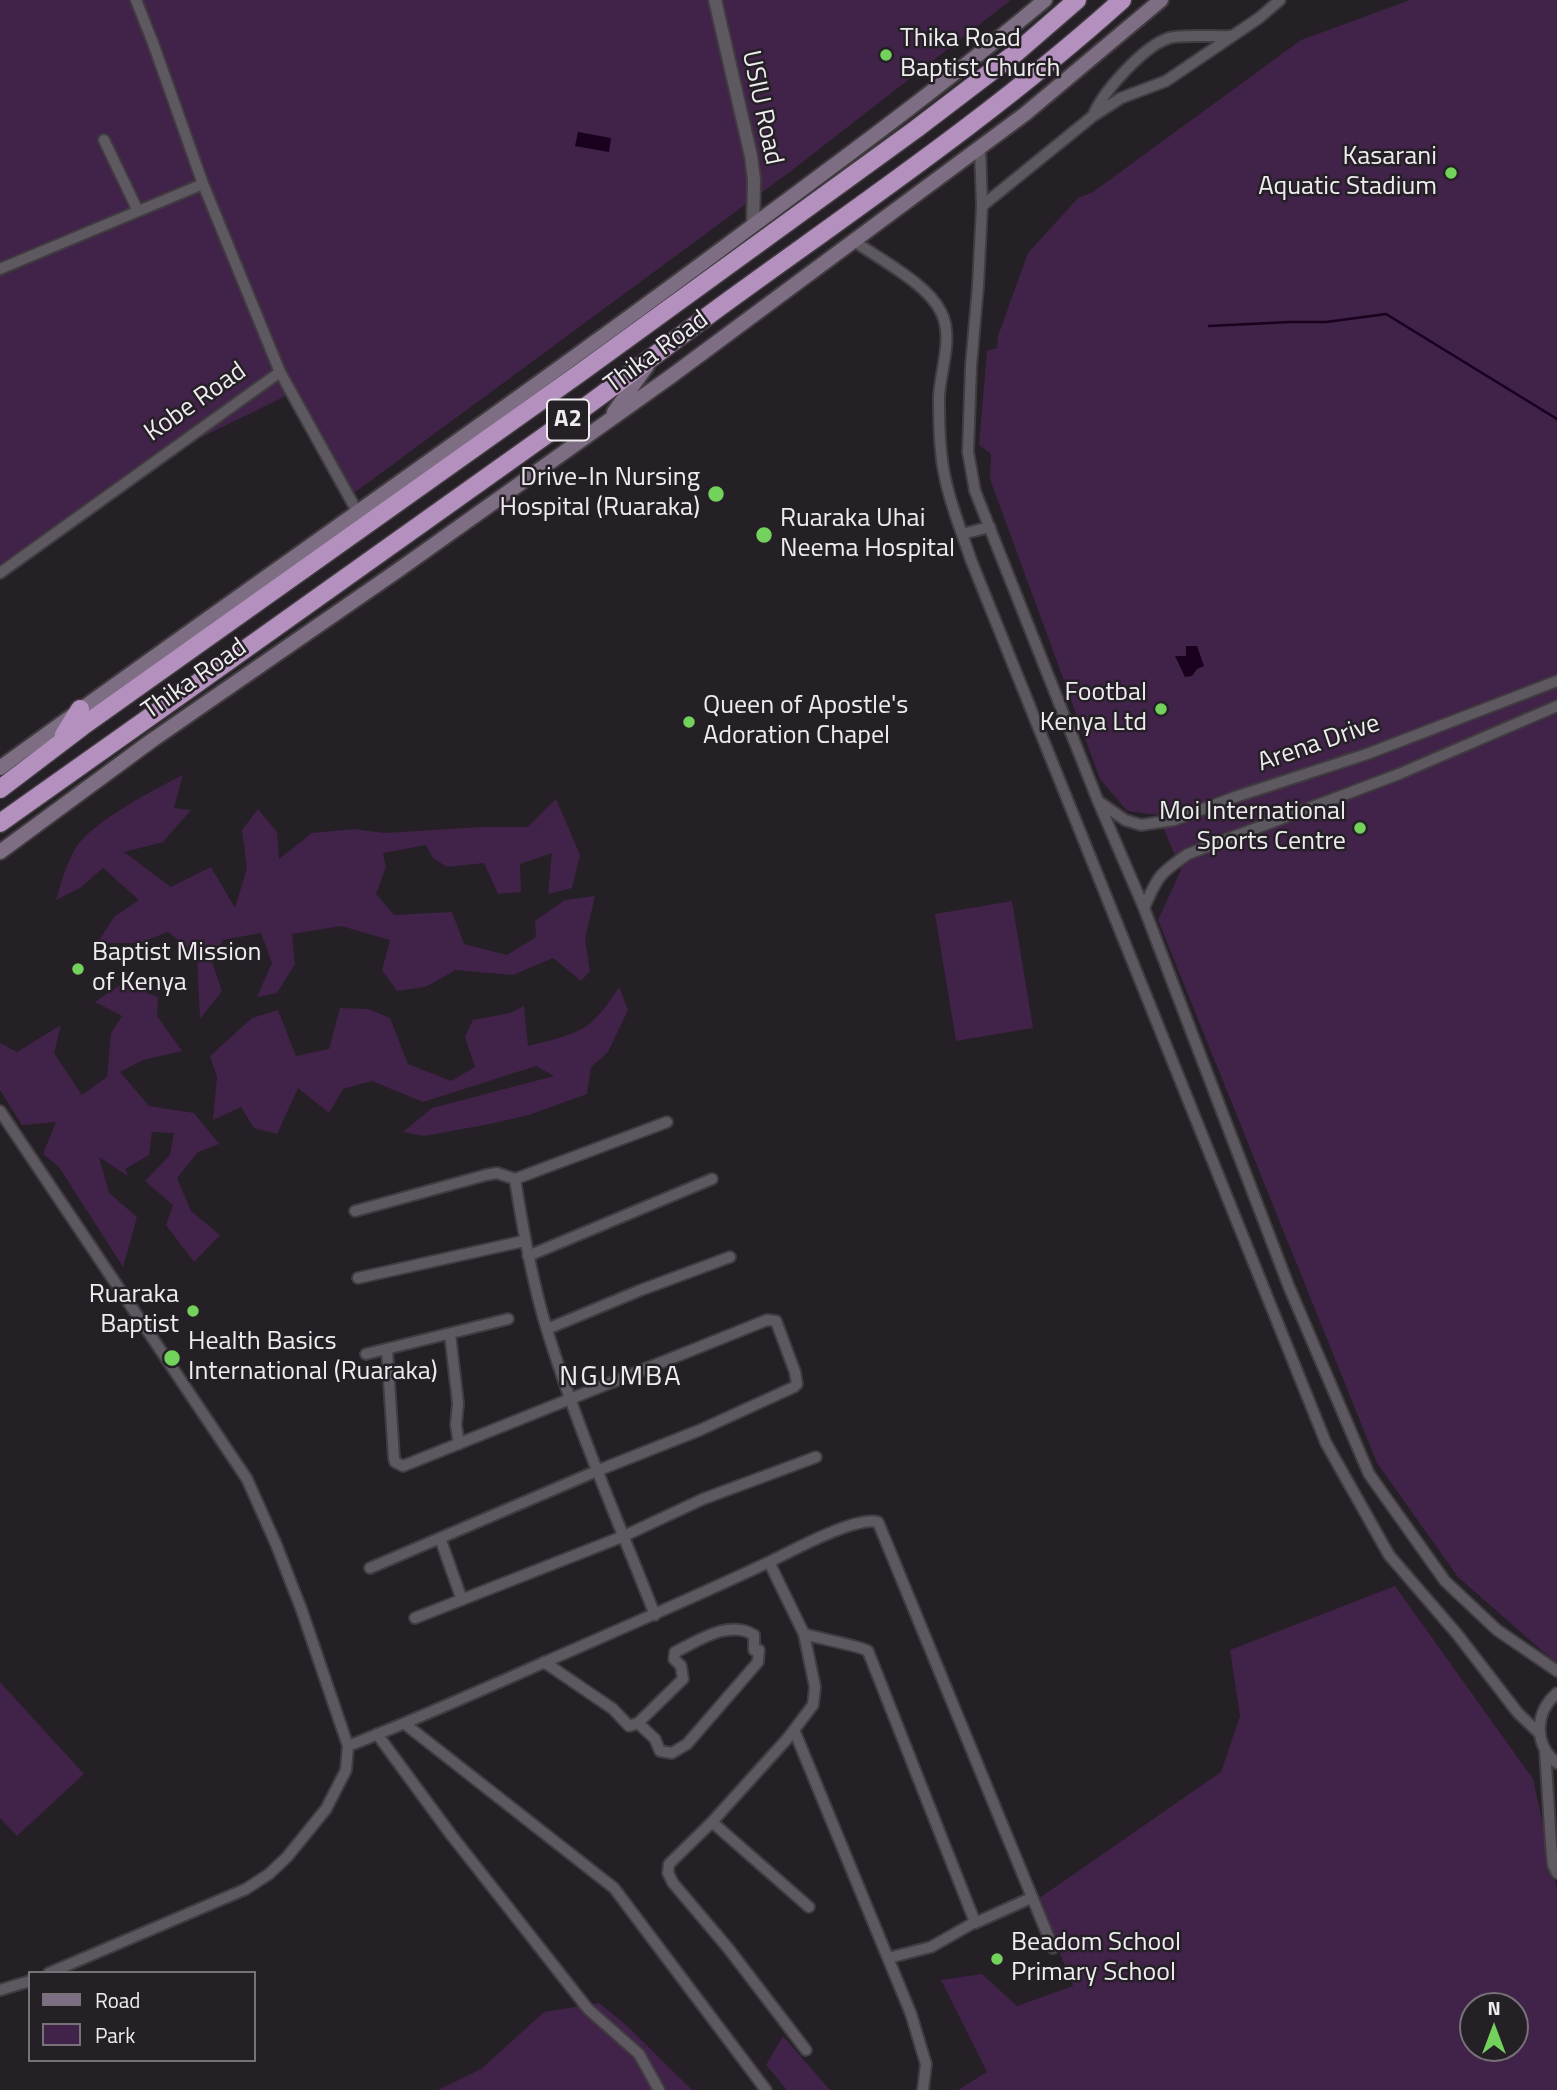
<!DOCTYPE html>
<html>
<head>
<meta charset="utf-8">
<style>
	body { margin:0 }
	#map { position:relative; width:1557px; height:2090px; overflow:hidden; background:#252026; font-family:"Titillium Web",sans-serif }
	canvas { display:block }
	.legend { position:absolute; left:28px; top:1971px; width:228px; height:91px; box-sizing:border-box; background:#252026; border:2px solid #767277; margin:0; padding:9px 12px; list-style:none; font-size:21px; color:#efecf0 }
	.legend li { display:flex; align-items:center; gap:14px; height:35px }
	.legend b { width:35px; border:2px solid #767277 }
	.north { position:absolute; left:1459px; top:1992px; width:70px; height:70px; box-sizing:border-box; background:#252026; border:2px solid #767277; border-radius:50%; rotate:0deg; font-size:19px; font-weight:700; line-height:28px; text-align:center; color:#efecf0 }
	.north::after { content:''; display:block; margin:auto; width:24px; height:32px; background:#73d25c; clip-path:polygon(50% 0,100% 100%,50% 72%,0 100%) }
</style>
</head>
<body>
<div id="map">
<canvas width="1557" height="2090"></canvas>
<ul class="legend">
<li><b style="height:9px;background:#7e6e83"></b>Road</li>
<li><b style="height:19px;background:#412248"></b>Park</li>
</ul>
<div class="north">N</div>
</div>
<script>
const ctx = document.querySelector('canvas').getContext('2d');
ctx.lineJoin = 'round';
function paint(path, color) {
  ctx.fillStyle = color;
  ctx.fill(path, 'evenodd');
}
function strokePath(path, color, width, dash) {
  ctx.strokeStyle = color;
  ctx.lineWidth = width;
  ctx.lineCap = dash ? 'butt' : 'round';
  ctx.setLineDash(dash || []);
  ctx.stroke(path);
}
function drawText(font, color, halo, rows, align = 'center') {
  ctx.font = font + ' "Titillium Web",sans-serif';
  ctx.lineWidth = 5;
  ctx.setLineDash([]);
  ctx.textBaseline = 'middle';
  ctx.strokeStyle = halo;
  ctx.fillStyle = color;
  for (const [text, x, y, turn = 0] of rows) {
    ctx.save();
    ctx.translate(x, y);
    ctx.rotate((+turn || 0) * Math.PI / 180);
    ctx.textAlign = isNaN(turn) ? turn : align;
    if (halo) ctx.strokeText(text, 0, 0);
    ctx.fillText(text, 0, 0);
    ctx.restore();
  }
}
paint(new Path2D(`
	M0 0H1011L791 171 354 493 296 391 155 460 0 577Z
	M1410 0H1557V1664L1458 1577 1377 1463 1158 920 1181 870 1158 815 1127 811 1100 779 990 479 991 454 979 445 987 351 997 348 998 336 1028 253 1078 198 1093 192 1301 40Z
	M183 775 174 808 191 810 163 842 124 852 171 887 211 867 235 908 247 868 242 830 258 809 277 832 279 859 312 833 354 829 384 833 481 827H528L556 799 580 855 572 888 548 894 552 853 520 864 521 892 498 894 484 863 447 867 433 858 426 845 383 853 386 867 376 894 394 915 452 912 464 944 507 955 536 937 535 921 565 900 595 896 585 939 590 971 581 981 553 958 513 975 456 970 425 987 397 991 382 970 390 940 341 926 292 934 295 964 277 993 257 997 272 963 261 933 223 940 212 962 222 991 200 1019 197 956 168 932 140 943H97L115 916 139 900 103 868 80 888 56 900C61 883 66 865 75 849 91 822 155 789 183 775Z
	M1012 901 1033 1028 956 1041 935 914Z
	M121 984 158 997 157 1016 182 1051 143 1060 120 1072 149 1106 194 1113 219 1144 198 1152 177 1178 191 1211 220 1235 194 1262 166 1225 173 1205 145 1181 170 1155 174 1133 152 1132 149 1155 125 1169 128 1176 99 1157 109 1193 137 1217 123 1267 59 1167 43 1154 56 1122 22 1125 0 1090V1043L17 1052 61 1025 54 1053 82 1095 107 1077 111 1033 122 1016 95 1002Z
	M619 987 628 1010 608 1052 591 1067 587 1094 529 1115 490 1124 424 1136 403 1132 432 1108 554 1076 536 1066 423 1102 372 1081 343 1089 329 1113 298 1088 277 1134 254 1128 241 1107 213 1120 217 1077 210 1056 252 1018 278 1010 296 1056 329 1049 340 1008 368 1009 390 1018 408 1064 451 1081 475 1067 465 1037 473 1020 510 1013 524 1006 528 1046C579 1033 590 1033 619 987Z
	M1395 1586 1533 1779 1557 1889V2090H958L987 2072 941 1980 982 1974 1017 2006 1073 1986 1038 1899 1221 1772 1240 1716 1230 1650ZM1473 2006H1515V2048H1473Z
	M0 1682 84 1774 17 1836 0 1818Z
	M599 2003 626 2025 692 2090H438L481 2069 544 2012Z
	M783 2036 830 2090H787L766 2065Z`), '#412248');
paint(new Path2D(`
	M578 132 611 138 609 152 575 146Z
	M1186 646H1197L1204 666 1197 669 1192 676 1185 677 1175 656H1186Z`), '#19011f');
strokePath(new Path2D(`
	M1209 326 1291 322H1326L1386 314 1557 419`), '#19011f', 2.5);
const minor = new Path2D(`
	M136 0 153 43 203 184 280 372 358 513
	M1093 116C1103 91 1144 46 1169 38 1182 34 1215 37 1230 36
	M104 140 138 211
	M980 147 982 206 978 286 971 366 968 452 975 491 1098 801 1144 908 1289 1287 1369 1474 1445 1581 1497 1630 1557 1671
	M982 206 1093 116 1121 98 1166 81 1259 18 1280 0
	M854 241C879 259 928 284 941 312 954 337 940 371 939 397 939 415 939 434 941 451 944 489 959 524 971 560L1326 1443 1389 1555 1457 1634 1518 1713 1539 1733
	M0 269 203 184
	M962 534 990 527
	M0 573 280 372
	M1098 801 1125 820 1141 825 1174 820 1235 797 1367 754 1557 681
	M1144 908C1157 877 1160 873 1188 854L1399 774 1557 706
	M0 1111 247 1479 276 1544 302 1611 348 1746 346 1770 326 1809 287 1857 269 1874 246 1889 49 1973
	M515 1179C523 1231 532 1281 547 1330 577 1427 618 1521 655 1615
	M355 1211 486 1175 497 1173 515 1179 667 1122
	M528 1256 712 1179
	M358 1278 524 1241
	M547 1329 641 1290 730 1257
	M450 1334 458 1403 456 1425 459 1444
	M366 1354 508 1319
	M440 1538 462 1600
	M769 1562 804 1634 815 1687 813 1705 787 1739 712 1822 669 1864 668 1873 673 1883 728 1948 806 2050
	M370 1568 599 1470 700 1430 794 1387 797 1384 795 1372 776 1321 767 1320 403 1466 395 1462 394 1458 387 1349
	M415 1618 624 1536 703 1499 816 1457
	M804 1634C817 1638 861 1646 868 1651L975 1922 931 1947 888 1958
	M544 1662 613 1709 629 1726 638 1723 683 1679 681 1666 674 1659 675 1652C698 1641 729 1619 754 1635V1650H759L758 1662 687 1744 672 1753 660 1751 655 1739 638 1723
	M1557 1693C1535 1712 1533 1744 1557 1763
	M405 1724 614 1888 766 2090
	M794 1730 911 2014 926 2064 923 2090
	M377 1734 452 1836 588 2009 639 2054 659 2090
	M348 1746C415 1720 479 1691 545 1662 620 1629 695 1597 769 1562 792 1551 855 1516 878 1522L1053 1948
	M1545 1750 1551 1844 1553 1865 1557 1873
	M712 1822 809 1907
	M975 1923 1031 1898
	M0 1990 30 1981`);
const tertiary = new Path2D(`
	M715 0 751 156 754 180 753 226`);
const secondary = new Path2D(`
	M614 412 647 366
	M0 768C250 586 504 412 751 227 851 153 950 80 1045 0
	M0 852 151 741 397 571 670 377 1025 114 1161 0`);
const trunk = new Path2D(`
	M64 735 80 709
	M0 789 83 726 580 373 916 129 1017 52 1077 0
	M0 823C190 688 381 554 570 418 627 377 682 334 739 293 869 199 1002 108 1122 0`);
strokePath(minor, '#403c40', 14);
strokePath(tertiary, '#403c40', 16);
strokePath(secondary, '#403c40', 18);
strokePath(trunk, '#403c40', 21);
strokePath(minor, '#5e5960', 10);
strokePath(tertiary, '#5e5960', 12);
strokePath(secondary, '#7e6e83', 14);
strokePath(trunk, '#b490be', 18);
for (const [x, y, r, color] of [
	[886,55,7,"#73d25c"],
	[1451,173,7,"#73d25c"],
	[716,494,9,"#73d25c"],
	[764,535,9,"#73d25c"],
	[1161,709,7,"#73d25c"],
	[689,722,7,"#73d25c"],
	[1360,828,7,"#73d25c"],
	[78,969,7,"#73d25c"],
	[193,1311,7,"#73d25c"],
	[172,1358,9,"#73d25c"],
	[997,1959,7,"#73d25c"]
]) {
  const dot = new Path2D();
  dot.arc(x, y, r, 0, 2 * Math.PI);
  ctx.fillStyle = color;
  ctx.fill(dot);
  strokePath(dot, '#252026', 2.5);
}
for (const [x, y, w] of [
	[568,420,42]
]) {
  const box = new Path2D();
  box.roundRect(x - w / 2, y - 20.5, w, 41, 5);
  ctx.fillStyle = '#252026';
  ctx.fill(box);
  strokePath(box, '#efecf0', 2);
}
drawText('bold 24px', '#efecf0', null, [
	["A2",568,420]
]);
drawText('26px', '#efecf0', '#252026', [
	["Thika Road",900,40],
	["Baptist Church",900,70],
	["Kasarani",1437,158,"right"],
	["Aquatic Stadium",1437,188,"right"],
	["Drive-In Nursing",700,479,"right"],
	["Hospital (Ruaraka)",700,509,"right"],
	["Ruaraka Uhai",780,520],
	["Neema Hospital",780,550],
	["Footbal",1147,694,"right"],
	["Kenya Ltd",1147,724,"right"],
	["Queen of Apostle's",703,707],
	["Adoration Chapel",703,737],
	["Moi International",1346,813,"right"],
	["Sports Centre",1346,843,"right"],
	["Baptist Mission",92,954],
	["of Kenya",92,984],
	["Ruaraka",179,1296,"right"],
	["Baptist",179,1326,"right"],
	["Health Basics",188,1343],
	["International (Ruaraka)",188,1373],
	["Beadom School",1011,1944],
	["Primary School",1011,1974]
], 'left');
drawText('26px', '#efecf0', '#252026', [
	["USIU Road",761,108,78],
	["Thika Road",657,353,-36],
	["Kobe Road",196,403,-35],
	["Thika Road",195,680,-35],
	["Arena Drive",1319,744,-19]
]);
ctx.letterSpacing = '2px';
drawText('28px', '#efecf0', '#252026', [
	["NGUMBA",621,1378]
]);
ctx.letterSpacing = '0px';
</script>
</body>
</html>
